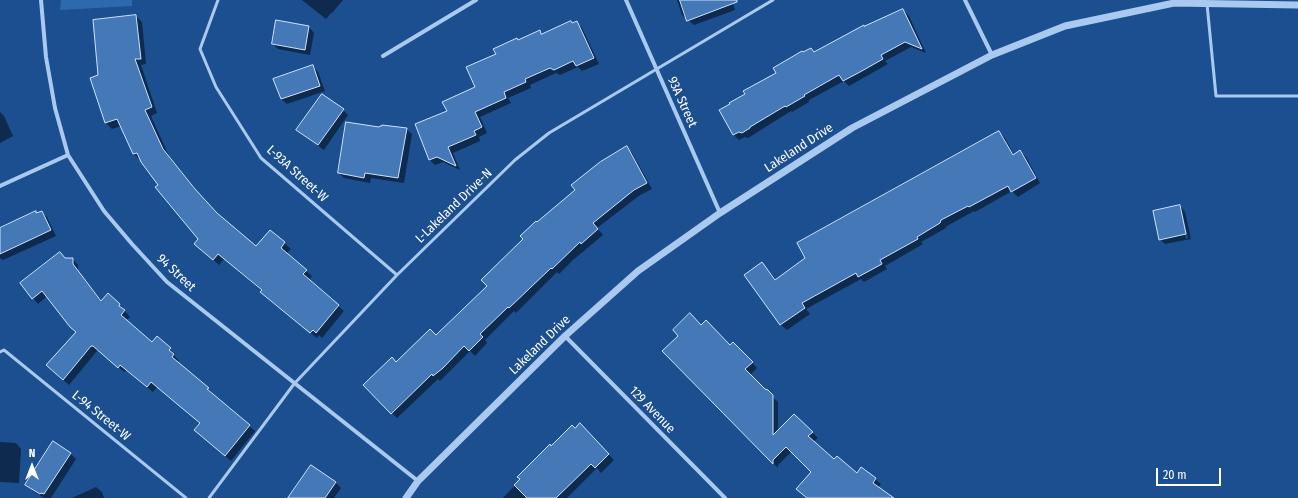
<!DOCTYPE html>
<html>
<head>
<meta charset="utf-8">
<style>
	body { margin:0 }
	#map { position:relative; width:1298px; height:498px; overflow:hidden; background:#1b4f8f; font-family:"Fira Sans Condensed",sans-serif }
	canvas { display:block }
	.north { position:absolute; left:12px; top:446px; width:40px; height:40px; -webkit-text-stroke:3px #1b4f8f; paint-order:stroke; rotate:0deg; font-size:11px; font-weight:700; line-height:16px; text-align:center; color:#fff }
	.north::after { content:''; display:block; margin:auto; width:14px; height:18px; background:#fff; clip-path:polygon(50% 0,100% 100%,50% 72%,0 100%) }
	.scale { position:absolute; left:1156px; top:468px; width:65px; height:18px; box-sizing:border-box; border:2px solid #fff; border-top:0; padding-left:5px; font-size:12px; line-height:14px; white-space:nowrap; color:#fff; -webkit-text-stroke:3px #1b4f8f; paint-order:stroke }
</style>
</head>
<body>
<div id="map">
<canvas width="1298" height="498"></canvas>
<div class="north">N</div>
<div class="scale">20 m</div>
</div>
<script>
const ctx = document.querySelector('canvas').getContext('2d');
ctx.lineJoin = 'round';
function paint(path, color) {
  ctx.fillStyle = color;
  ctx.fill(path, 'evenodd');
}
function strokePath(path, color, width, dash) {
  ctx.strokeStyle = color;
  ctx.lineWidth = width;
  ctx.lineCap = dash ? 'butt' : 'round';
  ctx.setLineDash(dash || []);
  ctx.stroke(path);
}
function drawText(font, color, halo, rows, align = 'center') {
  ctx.font = font + ' "Fira Sans Condensed",sans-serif';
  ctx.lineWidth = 3.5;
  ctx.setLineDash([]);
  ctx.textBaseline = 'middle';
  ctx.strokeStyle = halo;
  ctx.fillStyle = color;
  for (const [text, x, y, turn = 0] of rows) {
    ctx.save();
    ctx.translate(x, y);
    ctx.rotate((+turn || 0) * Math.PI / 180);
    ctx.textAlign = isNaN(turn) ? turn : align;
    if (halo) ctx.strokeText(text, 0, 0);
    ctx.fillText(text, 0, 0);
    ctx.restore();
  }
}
paint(new Path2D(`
	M61 0H132V6L60 10Z`), '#2e69ad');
paint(new Path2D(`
	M302 0H343L332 13H331L326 19Z
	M677 0H732L735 10 694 25 682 15Z
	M903 10 909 16 926 53 911 47 885 61 888 64 849 86 844 81 809 100V102L792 112 791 111 748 138 745 137 739 140 734 135 746 95 811 49 814 52 864 27Z
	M136 16 142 22 146 64 141 65 157 113 151 116 169 156 201 196 219 216 257 247 270 231 291 249 286 254 312 276 309 280 344 311 322 338 319 335 317 338 267 298 262 291 224 259 219 265 202 249 199 239 141 159 140 160 134 154 121 126 112 129 106 123 92 79 99 76Z
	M571 22 573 24 577 22 582 28 599 64 582 71 578 67 560 75 556 73 530 85 531 88 508 98 511 103 480 117 487 133 479 137 480 141 453 153 460 170 443 162 435 165 430 160 448 112 477 88 497 55 518 41 539 32 542 35Z
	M309 27 314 33 310 55 278 49 273 44Z
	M313 66 318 72 325 91 287 104 281 99 275 79Z
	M343 110 348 115 324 150 303 135 297 130Z
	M0 112 4 116 13 136 0 143Z
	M380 128 406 129 412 134 404 183 371 178 370 183 344 178 339 173Z
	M999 132 1005 138 1014 155 1020 152 1026 157 1040 183 1018 197 1012 191 975 212 974 211 947 226 946 228 921 242 923 244 885 266 887 269 864 282 861 279 806 309 810 314 787 330 781 325 745 275 762 263 776 280Z
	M627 148 632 153 652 189 640 195 597 228 603 235 573 260 559 274 557 272 516 313 514 311 485 340 487 343 475 356 470 351 440 381 438 379 397 418 365 385 436 336 489 286 537 223Z
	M1180 206 1185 212 1191 239 1165 244 1160 239ZM1180 211H1182L1188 238 1186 239Z
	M41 212 47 217 56 236 3 260 0 258V230Z
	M66 259H73L78 265V271L102 301 108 294 125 310V311L130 317 126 320 152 343 170 349 175 354 174 355 179 361 177 363 208 388 213 394 212 395 255 431 231 461 201 435V424L184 409 157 387 153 392 126 370 124 372 100 351H97L69 385 47 365 77 333 47 296 38 304 33 298Z
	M701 326 730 346 733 343 757 368 750 375 778 402V431L794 415 818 438 813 442 834 461 857 475 861 468 881 484 878 488 887 498H807L813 472 792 451 778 465V468L664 351Z
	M580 425 614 460 601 473 597 468 567 498H503L551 447 575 430Z
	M0 442 16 443 21 449 19 483 0 482Z
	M70 453 76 459 51 498H44L32 490 27 485Z
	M335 482 341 488 334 498H290Z
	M96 487 102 492 104 498H72Z`), '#0007');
const building = new Path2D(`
	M680 0H737V2L687 21Z
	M903 9 922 49 905 42 881 55 883 59 860 72 843 81 839 75 804 95 805 96 786 107 785 106 750 127V128L742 133 739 132 733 135 719 110 730 104 729 103 745 94 743 91 776 73 773 68 802 51 803 52 811 48 814 52 864 25V26Z
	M136 15 141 59H135L152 107 145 110 163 149 195 189 217 213 256 246 270 230 285 242 281 248 307 270 303 274 339 305 316 333 313 330 310 333 260 292 262 290 218 254 213 260 194 244 198 239 155 187 158 185 141 162 137 153 133 154 117 119 105 123 90 78 98 75 93 20Z
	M276 20 309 26 305 50 272 44Z
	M571 21 572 23 577 21 594 58 576 66 573 61 554 70 550 68 525 79 526 82 504 92 506 98 475 112 482 127 474 131 476 135 448 147 456 166 437 157 429 160 415 124 447 111 442 102 475 87 466 67 496 54 493 49 517 38 518 40 540 30 541 34Z
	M313 65 320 86 281 99 273 79Z
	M322 94 344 109 318 145 296 130Z
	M346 122 379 127 380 126H382V125L407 128 398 178 365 173 364 178 338 173Z
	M999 131 1013 155 1020 150 1036 178 1011 192 1008 186 969 207 968 206 941 220 940 223 917 237 918 239 880 260 882 264 858 277 856 273 802 303 805 308 780 325 744 275 762 262 775 280 805 258 797 243Z
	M627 146 647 183 634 190 593 223 598 229 581 244 580 242 552 269 551 268 509 308 508 307 480 334 483 337 469 351 464 346 443 368 433 376 432 374 391 414 363 385 392 357 396 362 430 329 436 335 487 286 481 280 523 239 520 236 536 221 537 222 575 190 571 185 600 162Z
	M1180 205 1186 234 1159 240 1153 211Z
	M36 211V213L42 211 51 230 0 254V228Z
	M60 252 65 258H73V264L101 301 108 293 120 304 119 306 125 310 121 315 152 342 157 336 171 348 169 350 174 354 172 357 209 388 207 389 250 425 225 456 194 430 200 423 177 404 151 382 147 387 120 365 118 368 93 346H91L63 380 46 365 76 332 70 327 42 291 32 299 20 283Z
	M690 313 701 325 706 320 730 345 733 342 753 362 745 369 765 389 768 390 773 395V435L794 414 813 432 808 436 834 459 837 456 857 473 861 467 876 478 873 483 894 498H807L796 489 811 472 786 447 773 460V464L662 351 678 336 673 330Z
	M580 423 609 454 595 468 591 464 556 498H527L514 485 520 479 517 477 550 444 551 446 572 425 575 428Z
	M53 441 71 453 44 494 41 493 40 494 25 485Z
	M311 465 336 482 325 498H288Z`);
paint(building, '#4478b7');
strokePath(building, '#cfe3fa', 1);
strokePath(new Path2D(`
	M218 0 200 49 216 87 261 158 397 275
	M1207 4 1216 96H1298
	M0 352 4 350 186 498
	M209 498 294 384 397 275 515 160 549 133 773 0`), '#a9c9ee', 3);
strokePath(new Path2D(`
	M41 0 46 57 55 108 68 155 104 211 132 244 167 282 418 481
	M626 0 720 213
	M965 0 992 55
	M383 56 476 0
	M0 186 68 155
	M565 336 725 498`), '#a9c9ee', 4);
strokePath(new Path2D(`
	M406 498 418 481 565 336 638 271 720 213 852 128 992 55 1065 26 1174 3 1298 5`), '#a9c9ee', 7);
drawText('13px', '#fff', '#1b4f8f', [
	["93A Street",682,102,66],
	["Lakeland Drive",799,148,-33],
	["L-93A Street-W",297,174,42],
	["L-Lakeland Drive-N",454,206,-44],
	["94 Street",176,273,43],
	["Lakeland Drive",540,345,-44],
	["129 Avenue",652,410,46],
	["L-94 Street-W",101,416,39]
]);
</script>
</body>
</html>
